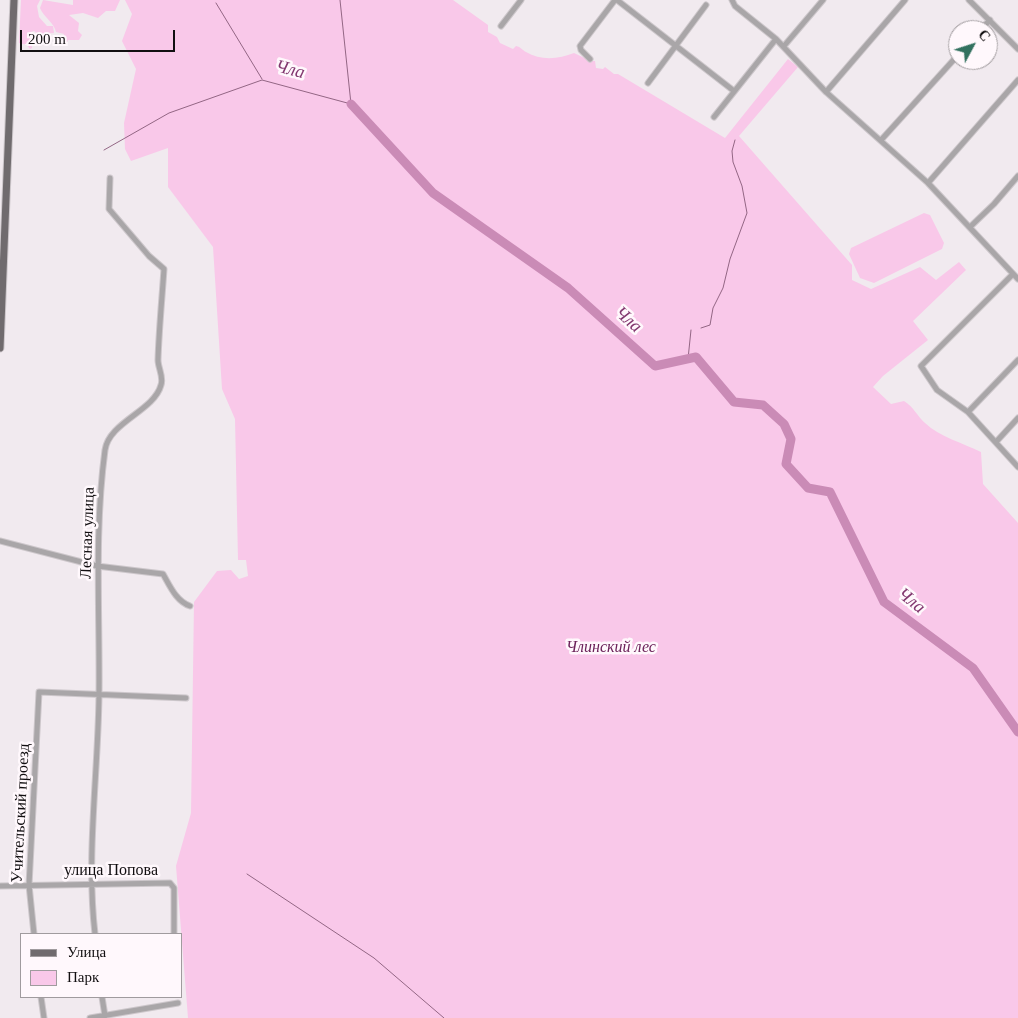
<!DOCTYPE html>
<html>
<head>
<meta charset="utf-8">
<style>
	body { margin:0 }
	#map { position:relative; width:1018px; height:1018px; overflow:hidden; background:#f1eaef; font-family:Georgia,serif }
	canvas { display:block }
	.legend { position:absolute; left:20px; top:933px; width:162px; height:65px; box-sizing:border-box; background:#fff8fc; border:1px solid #a09b9e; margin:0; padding:6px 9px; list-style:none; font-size:15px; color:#120f11 }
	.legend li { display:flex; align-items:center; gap:10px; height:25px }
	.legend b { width:25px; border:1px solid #a09b9e }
	.north { position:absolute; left:948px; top:20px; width:50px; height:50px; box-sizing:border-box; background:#fff8fc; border:1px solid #a09b9e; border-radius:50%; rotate:50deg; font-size:14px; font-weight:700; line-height:20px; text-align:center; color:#120f11 }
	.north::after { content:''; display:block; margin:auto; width:18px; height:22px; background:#32715f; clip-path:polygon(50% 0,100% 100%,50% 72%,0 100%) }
	.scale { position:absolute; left:20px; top:30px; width:155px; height:22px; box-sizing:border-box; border:2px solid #120f11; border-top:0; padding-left:6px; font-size:15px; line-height:18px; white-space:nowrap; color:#120f11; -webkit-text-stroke:4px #fff8fc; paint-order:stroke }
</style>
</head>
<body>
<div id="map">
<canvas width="1018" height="1018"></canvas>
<ul class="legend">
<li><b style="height:6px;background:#706b6e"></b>Улица</li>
<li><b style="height:14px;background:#f9c8e9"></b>Парк</li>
</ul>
<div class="north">С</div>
<div class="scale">200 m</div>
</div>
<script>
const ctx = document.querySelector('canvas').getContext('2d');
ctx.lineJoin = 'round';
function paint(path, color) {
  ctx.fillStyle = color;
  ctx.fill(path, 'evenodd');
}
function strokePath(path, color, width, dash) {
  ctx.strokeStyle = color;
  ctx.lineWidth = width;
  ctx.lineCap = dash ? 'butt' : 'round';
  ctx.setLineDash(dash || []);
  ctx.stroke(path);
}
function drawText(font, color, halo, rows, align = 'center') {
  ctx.font = font + ' Georgia,serif';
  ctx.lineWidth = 5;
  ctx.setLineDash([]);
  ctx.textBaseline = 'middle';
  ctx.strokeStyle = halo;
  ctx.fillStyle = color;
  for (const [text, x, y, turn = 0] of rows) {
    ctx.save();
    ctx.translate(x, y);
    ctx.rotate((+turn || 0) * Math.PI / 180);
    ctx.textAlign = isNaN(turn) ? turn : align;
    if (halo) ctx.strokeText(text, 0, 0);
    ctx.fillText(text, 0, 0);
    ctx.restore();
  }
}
paint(new Path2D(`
	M21 0H40L37 6 39 17 47 26H53L54 33 38 34 34 31 31 32 32 48 30 49 27 45 19 43Z
	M43 0 73 5V0H120L115 11H106L98 18 83 13 69 15 79 23 78 31 82 35 79 40H68L66 44 63 39 64 34 56 32C54 22 44 18 40 8Z
	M125 0H453L488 25V32L497 37 500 43 513 49 516 46C521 47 522 50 526 52 541 61 559 59 574 53L591 61H595L596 68 603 69 605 67 614 74H618L725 138 788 59 798 67 739 136 852 265V280L871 289 920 267 936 280 959 262 966 270 913 321 928 340 883 376 873 387 891 404 904 401C914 407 917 416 925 423 940 437 963 443 981 452L983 484 1018 523V1018H188L176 866 191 813 194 602 217 571 231 570 239 579 248 576 246 560H238L235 419 222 389 213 247 168 187V148L131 161 125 149 124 123 136 69 122 41 132 14Z
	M924 213 930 215 944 243 942 249 874 283 860 278 849 254 851 248Z`), '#f9c8e9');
strokePath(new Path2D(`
	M216 3 262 79
	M104 150 169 113 262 80 351 104 340 0
	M701 328 710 325 713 308 723 288 730 259 747 213 742 186 733 162 732 151 735 140
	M688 359 691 330
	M247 874 374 958 444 1018`), '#936684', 1);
strokePath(new Path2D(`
	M351 104 433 193 568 288 655 366 696 357 734 402 763 405 784 424 791 439 786 464 808 488 830 492 884 602 973 668 1018 732`), '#ca8bb6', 9);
const minor = new Path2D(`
	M617 0 734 91
	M732 0 735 6 776 39 826 92 928 183 1018 279
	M969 0 1018 49
	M501 26 521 0
	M980 30 990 20
	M784 46 823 0
	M590 59 581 50 580 46 615 0
	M648 83 706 5
	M826 92 905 0
	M714 117 776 39
	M882 139 958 55
	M928 183 1018 80
	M970 227 994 204 1018 176
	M1013 274 921 366 937 390 968 412 1018 467
	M968 412 1018 360
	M996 442 1018 418
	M0 541 97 566 163 574C170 586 176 601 190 606
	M0 886 170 883 174 888V934
	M34 934 29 885 39 692 186 698
	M95 934C86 856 98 775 99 696 100 614 94 532 105 450 109 422 154 411 161 385 164 377 158 368 158 360 159 329 162 299 164 269L149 256 109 209 110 178
	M41 997 44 1018
	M102 997 105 1016
	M90 1018 178 1003`);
const major = new Path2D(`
	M0 348 14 0`);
strokePath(minor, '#cdc7cb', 7);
strokePath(major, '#cdc7cb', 9);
strokePath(minor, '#a9a6a8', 5);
strokePath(major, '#706b6e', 7);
drawText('16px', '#120f11', '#fff8fc', [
	["Лесная улица",88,533,-88],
	["Учительский проезд",21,813,-87],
	["улица Попова",111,871]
]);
drawText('italic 16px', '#6c225a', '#fff8fc', [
	["Члинский лес",611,648]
]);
drawText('italic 18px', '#82376f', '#fff8fc', [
	["Чла",290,70,15],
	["Чла",628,320,42],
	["Чла",911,601,39]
]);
</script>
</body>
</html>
